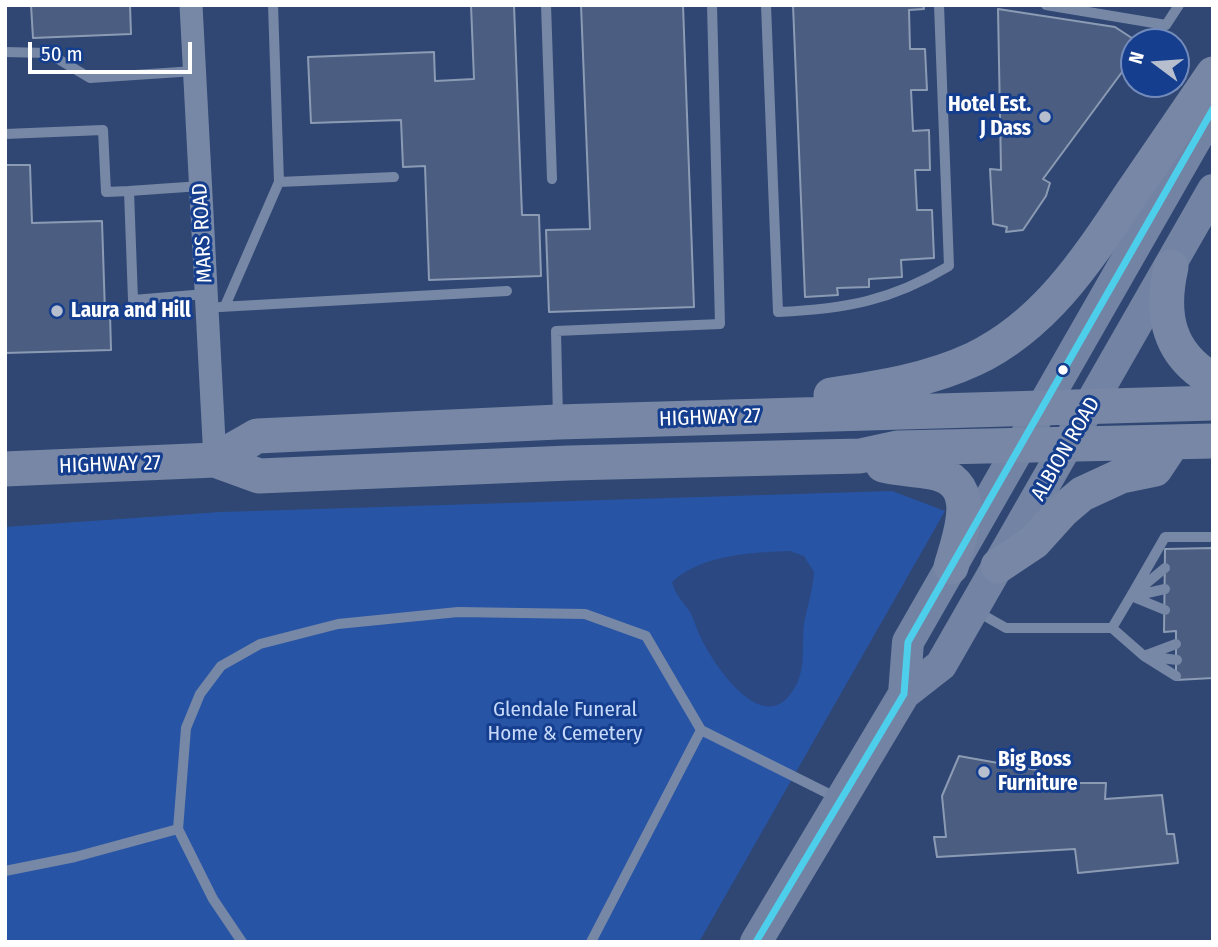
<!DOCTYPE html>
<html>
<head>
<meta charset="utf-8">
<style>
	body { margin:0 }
	#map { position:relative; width:1218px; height:947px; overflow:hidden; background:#304773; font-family:"Fira Sans Condensed",sans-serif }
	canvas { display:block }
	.frame { position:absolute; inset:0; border:7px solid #fff; pointer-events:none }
	.north { position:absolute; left:1120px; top:28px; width:70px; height:70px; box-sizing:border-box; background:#153e8e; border:2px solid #738bbb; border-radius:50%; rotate:286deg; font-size:19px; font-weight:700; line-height:28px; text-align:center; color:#fff }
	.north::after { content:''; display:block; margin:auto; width:24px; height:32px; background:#b7bfce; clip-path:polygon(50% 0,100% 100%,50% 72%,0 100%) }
	.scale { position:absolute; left:28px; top:42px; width:164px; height:32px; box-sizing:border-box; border:4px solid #fff; border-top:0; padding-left:9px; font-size:21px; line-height:24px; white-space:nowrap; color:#fff; -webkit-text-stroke:5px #153e8e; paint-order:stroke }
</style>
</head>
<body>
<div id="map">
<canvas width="1218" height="947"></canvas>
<div class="frame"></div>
<div class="north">N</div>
<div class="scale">50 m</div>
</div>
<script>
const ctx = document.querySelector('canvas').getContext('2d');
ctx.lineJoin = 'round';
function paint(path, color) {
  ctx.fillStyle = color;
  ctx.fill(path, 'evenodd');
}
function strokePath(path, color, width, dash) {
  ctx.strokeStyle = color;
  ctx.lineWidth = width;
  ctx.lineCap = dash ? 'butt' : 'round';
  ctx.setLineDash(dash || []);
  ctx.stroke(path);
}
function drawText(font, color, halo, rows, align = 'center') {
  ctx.font = font + ' "Fira Sans Condensed",sans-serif';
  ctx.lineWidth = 6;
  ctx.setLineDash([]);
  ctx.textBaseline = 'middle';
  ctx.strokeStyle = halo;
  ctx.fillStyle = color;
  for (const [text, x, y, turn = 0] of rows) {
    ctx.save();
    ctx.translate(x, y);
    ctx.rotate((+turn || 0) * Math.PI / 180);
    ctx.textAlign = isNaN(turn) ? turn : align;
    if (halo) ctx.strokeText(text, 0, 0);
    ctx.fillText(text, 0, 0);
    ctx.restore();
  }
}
paint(new Path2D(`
	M892 491 945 511 699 942H5V527L221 512Z`), '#2854a5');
paint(new Path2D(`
	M790 551 804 556 814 572C813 590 807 607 804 624 801 651 808 673 789 696 759 733 712 662 701 638 696 629 694 617 688 609 681 599 675 594 672 582 700 555 753 552 790 551Z`), '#2b4882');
const building = new Path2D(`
	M31 5H130L131 34 33 38Z
	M471 5H514L522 215H539L541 276 429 280 425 166 403 167 401 120 311 123 308 57 434 52 435 81 474 79Z
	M581 5H683L694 307 549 312 546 230 590 229Z
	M793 5H923L924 9 909 10 910 49H925L927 90H911L913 131 929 130 930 170H915L917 210H932L934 258 901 260 902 277 869 279V287L837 288 838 295 805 297Z
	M998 9 1115 27 1138 42H1134V50L1125 62 1128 64 1043 179 1050 183 1046 196 1023 230 1006 232 1007 227 993 224 990 169 1001 170Z
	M5 165H30L32 223 102 221 105 313H110L111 350 5 353Z
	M1213 548V678L1176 680V631L1164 632 1165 549Z
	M959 756 1037 770V783H1106L1105 799 1162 795 1167 834H1174L1178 863 1078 873 1075 849 937 857 934 837H946L942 796Z`);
paint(building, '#4b5e81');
strokePath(building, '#8c9bb4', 2);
strokePath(new Path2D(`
	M546 5 552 179
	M766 5 778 312C845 309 891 301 949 266L939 5
	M1046 5 1166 25 1179 5
	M5 52 48 53 90 78 195 71
	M5 134 103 130 106 192 129 191
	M279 182 394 177
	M201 186 129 191 133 300 206 294
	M225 306 279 182 273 5
	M220 307 507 291
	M558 419 556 331 720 324 712 5
	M1136 592 1165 568
	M1131 596 1165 537H1213
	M1134 596 1165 589
	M976 611 1006 628H1112L1144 656 1176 676
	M1112 628 1131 596 1165 610
	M1144 656 1176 644
	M1146 656 1177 660
	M5 871 75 857 178 829
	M242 942 213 899 178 829 186 728 200 694 221 666 260 644 338 624 458 612 585 614 646 636 701 730 837 798
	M591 942 701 730`), '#7788a6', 10);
strokePath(new Path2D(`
	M191 5 215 460`), '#7788a6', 23);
strokePath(new Path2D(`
	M904 694 908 642 1213 109
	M756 942 904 694 941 665 1213 190`), '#7383a3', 32);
strokePath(new Path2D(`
	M1171 267C1160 315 1168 354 1213 380
	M831 395C880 388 929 380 974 359 1045 325 1087 260 1129 197 1157 156 1185 115 1213 74
	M215 460 257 436 558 422 1213 403
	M883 465C899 469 915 469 931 472 983 481 960 535 951 567
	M5 469 215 460 259 476 569 463 860 456 897 448 1213 441
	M998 566 1034 542 1062 511 1082 494 1121 476 1155 469 1173 442`), '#7787a5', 35);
strokePath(new Path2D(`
	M756 942 904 694 908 642 1213 109`), '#4dcfeb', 7);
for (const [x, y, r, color] of [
	[1045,117,7,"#b7bfce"],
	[57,311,7,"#b7bfce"],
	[1063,370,6,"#fff"],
	[984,772,7,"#b7bfce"]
]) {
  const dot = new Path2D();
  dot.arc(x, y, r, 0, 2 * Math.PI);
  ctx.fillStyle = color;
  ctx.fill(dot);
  strokePath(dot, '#153e8e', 2.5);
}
drawText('bold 21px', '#fff', '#153e8e', [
	["Hotel Est.",1031,105,"right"],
	["J Dass",1031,129,"right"],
	["Laura and Hill",71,311],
	["Big Boss",998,760],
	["Furniture",998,784]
], 'left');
drawText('21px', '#fff', '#153e8e', [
	["MARS ROAD",203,233,-93],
	["HIGHWAY 27",710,418,-2],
	["ALBION ROAD",1066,449,-60],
	["HIGHWAY 27",110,465,-2]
]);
drawText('21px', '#c7dafb', '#153e8e', [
	["Glendale Funeral",565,710],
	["Home & Cemetery",565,734]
]);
</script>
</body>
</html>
